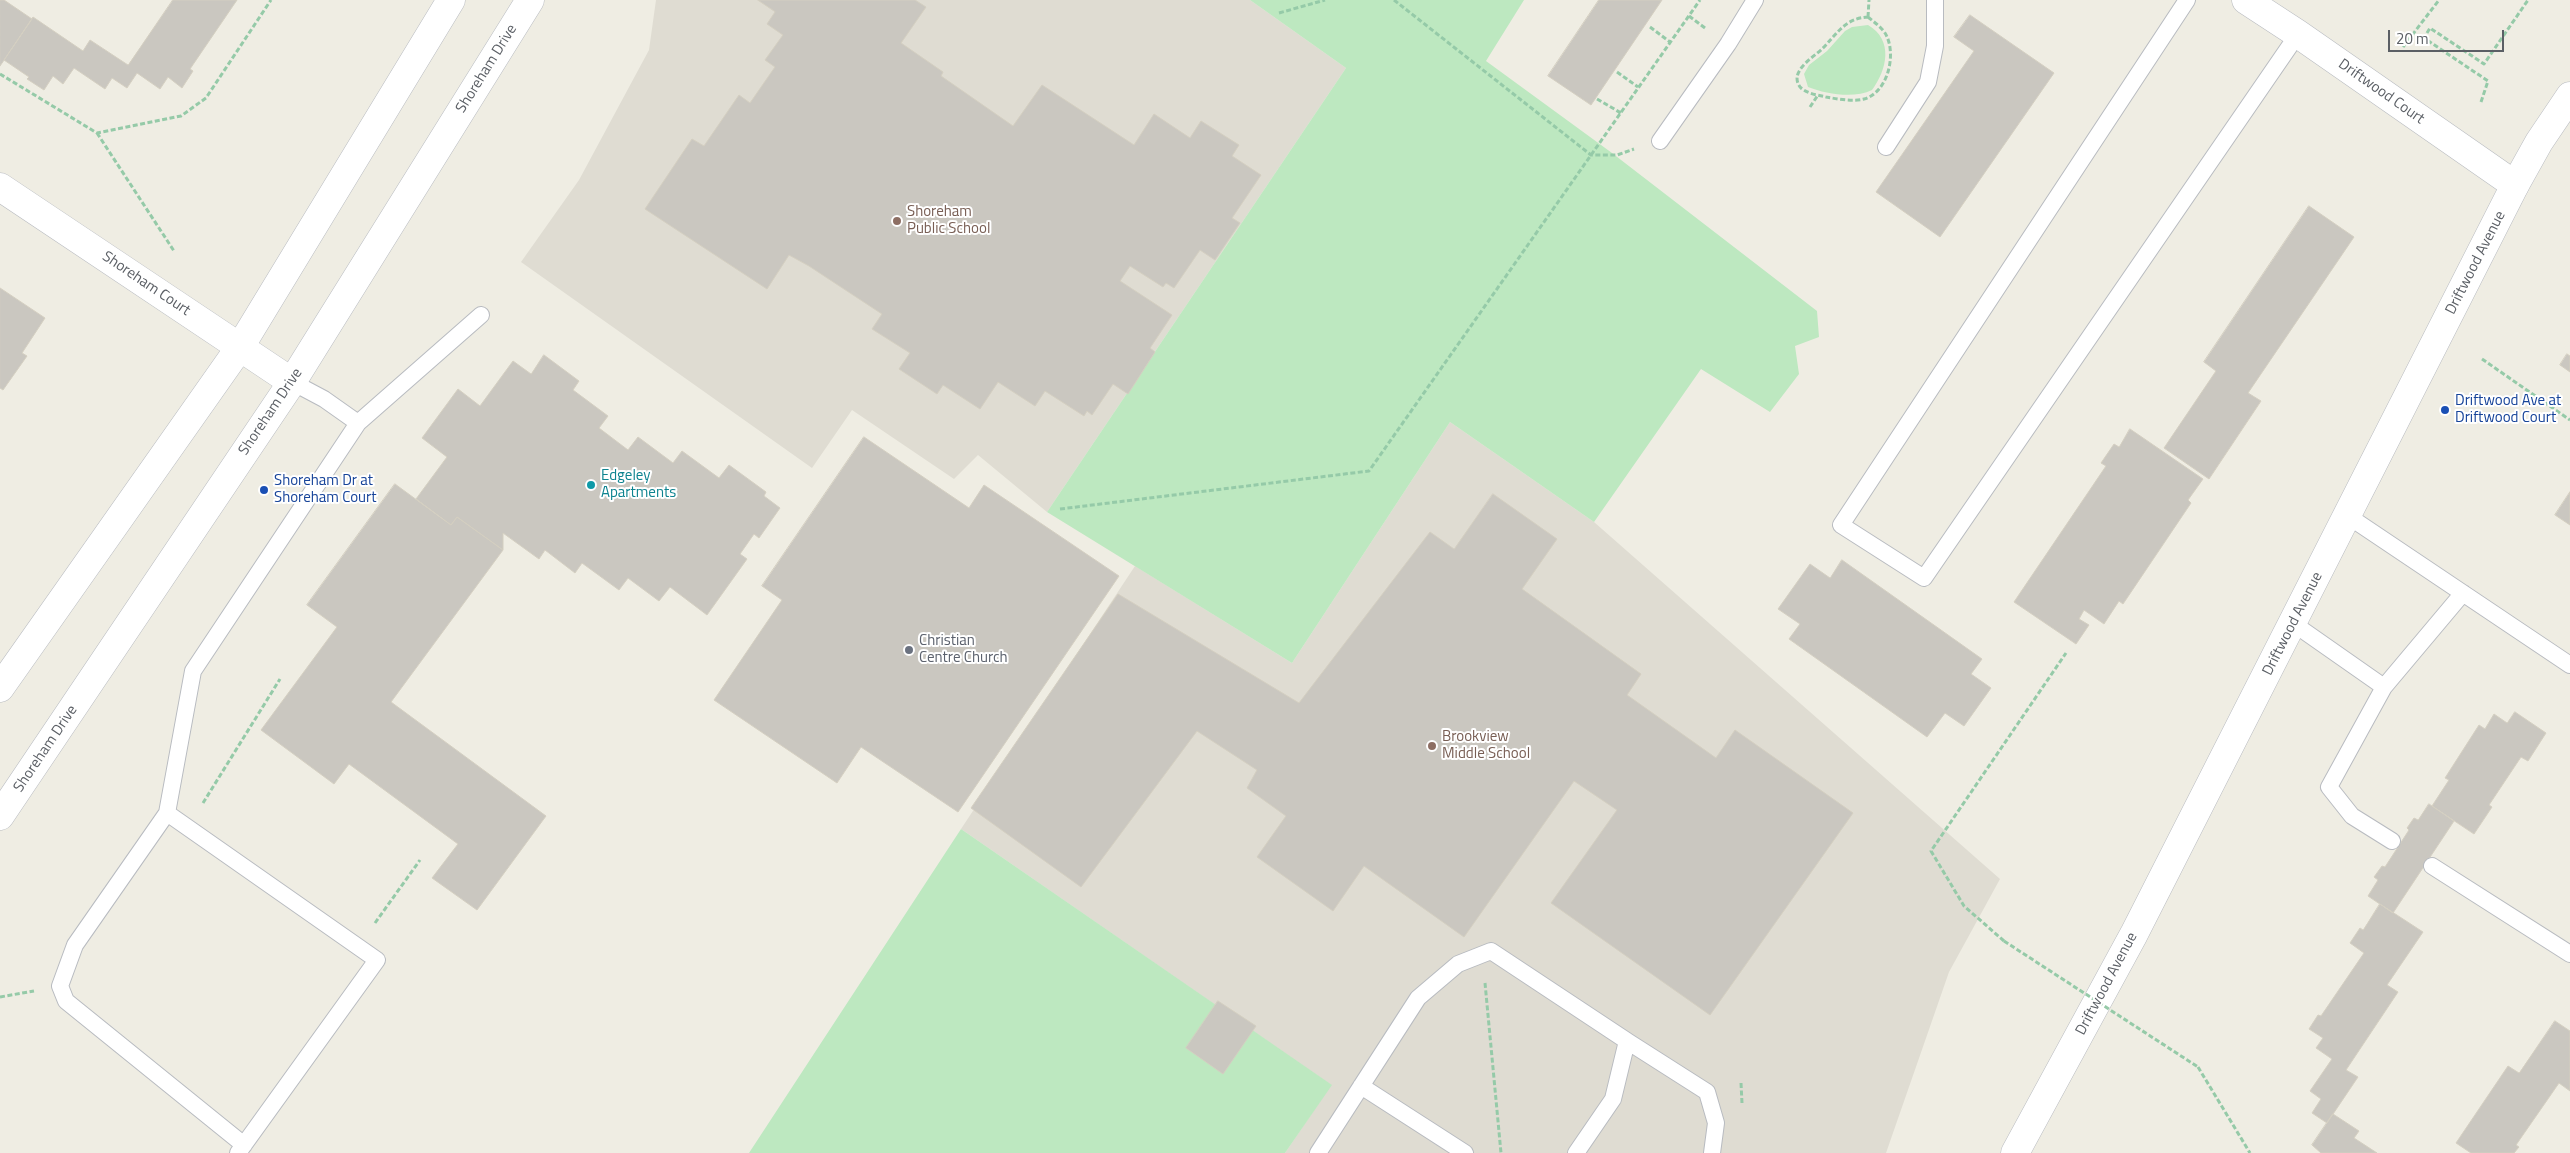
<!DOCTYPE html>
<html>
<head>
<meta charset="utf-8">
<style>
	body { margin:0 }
	#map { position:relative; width:2570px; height:1153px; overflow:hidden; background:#efede3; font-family:"Titillium Web",sans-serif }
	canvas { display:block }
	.scale { position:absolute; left:2388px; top:30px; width:116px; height:22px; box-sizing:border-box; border:2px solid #5b5f65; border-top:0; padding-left:6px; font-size:15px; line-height:18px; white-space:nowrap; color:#5b5f65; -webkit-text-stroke:4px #fff; paint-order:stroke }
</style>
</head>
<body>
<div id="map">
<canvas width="2570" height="1153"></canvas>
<div class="scale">20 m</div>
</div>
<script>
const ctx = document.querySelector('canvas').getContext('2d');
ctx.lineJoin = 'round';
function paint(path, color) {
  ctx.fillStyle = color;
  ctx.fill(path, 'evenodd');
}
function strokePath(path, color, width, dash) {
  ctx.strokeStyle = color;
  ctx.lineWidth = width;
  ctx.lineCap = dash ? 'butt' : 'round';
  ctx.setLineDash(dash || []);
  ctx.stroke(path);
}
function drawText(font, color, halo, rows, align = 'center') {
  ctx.font = font + ' "Titillium Web",sans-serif';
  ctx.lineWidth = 4;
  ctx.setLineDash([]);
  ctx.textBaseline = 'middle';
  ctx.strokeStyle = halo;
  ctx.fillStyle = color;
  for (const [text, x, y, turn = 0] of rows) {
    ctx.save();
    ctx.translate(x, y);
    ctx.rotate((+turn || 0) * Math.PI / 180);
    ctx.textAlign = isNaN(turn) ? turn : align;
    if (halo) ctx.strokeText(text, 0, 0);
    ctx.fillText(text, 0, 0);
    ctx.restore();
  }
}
paint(new Path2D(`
	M656 0H1250L1346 68 1047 512 978 455 954 479 852 410 812 468 521 262 579 180 649 50Z
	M1450 422 1594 522 2000 879 1949 972 1886 1153H1285L1331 1085 961 829 1135 566 1292 663Z`), '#dfdcd2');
paint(new Path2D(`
	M1250 0H1524L1486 61 1612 153 1817 311 1819 337 1795 346 1799 374 1770 412 1701 369 1594 522 1450 422 1292 663 1047 512 1346 68Z
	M1868 25C1894 40 1887 70 1872 90 1854 99 1826 94 1808 87L1804 74 1809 65 1827 51 1845 31 1852 27Z
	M961 829 1332 1085 1285 1153H749Z`), '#bde8c0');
const building = new Path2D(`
	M0 0H4L32 19 0 66Z
	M173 0H237L190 69 193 71 182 88 168 77 160 89 137 73 127 88 112 78 105 89 74 68 63 84 53 76 44 90 27 79 29 77 4 60 33 17 83 51 90 40 128 65Z
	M758 0H915L926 7 901 43 943 72 941 76 1013 126 1042 85 1134 145 1154 114 1190 138 1201 121 1239 145 1232 156 1261 175 1232 218 1240 223 1215 260 1200 250 1174 288 1166 283 1163 287 1130 266 1120 281 1172 315 1150 348 1155 352 1128 394 1113 384 1092 415 1087 411 1084 416 1045 391 1035 406 998 382 980 409 943 385 937 394 899 369 910 353 872 329 882 314 809 266 789 255 767 289 645 209 692 139 704 146 739 95 750 103 775 67 765 60 783 35 767 24 775 12Z
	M1599 0H1662L1591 105 1548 76Z
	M1970 15 2054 73 1940 237 1876 192 1974 51 1954 37Z
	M2309 206 2354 237 2248 393 2261 401 2209 479 2164 448 2216 371 2204 362Z
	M0 288 45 318 22 353 27 356 3 390 0 388Z
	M2567 354 2570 356V372L2560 365Z
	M544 355 579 381 573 390 608 416 599 428 628 450 638 437 673 463 682 451 719 478 729 465 766 492 764 496 780 508 759 538 754 534 740 554 747 559 707 615 670 587 659 601 628 578 619 590 582 563 575 573 545 550 539 559 503 533V550L457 517 451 525 416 499 447 457 422 438 458 389 480 406 513 361 531 374Z
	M2130 429 2203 479 2188 500 2191 503 2123 604 2119 601 2104 624 2084 610 2079 619 2089 625 2076 644 2014 602 2106 466 2101 463 2114 444 2119 447Z
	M864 437 969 508 984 485 1119 576 958 812 861 747 837 783 714 700 782 600 762 586Z
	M395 484 451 525 457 517 503 550 391 702 546 816 477 910 432 878 458 844 349 764 334 784 261 730 337 627 307 605Z
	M2570 492V525L2555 515Z
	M1493 494 1557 539 1522 589 1641 674 1627 695 1716 758 1735 730 1853 813 1710 1015 1551 903 1617 810 1574 781 1464 937 1364 866 1333 911 1257 857 1286 816 1247 788 1257 770 1197 731 1081 887 971 808 1118 594 1299 703 1430 532 1454 549Z
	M1842 560 1982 659 1971 674 1991 688 1964 726 1945 713 1927 737 1789 639 1800 624 1778 609 1810 564 1830 578Z
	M2515 712 2546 733 2528 761 2521 757 2489 805 2492 807 2474 834 2432 806 2449 780 2445 778 2479 725 2485 729 2494 714 2507 723Z
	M2429 804 2454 821 2393 913 2368 896 2378 880 2374 877 2382 866 2385 867 2409 830 2407 828 2414 818 2418 820Z
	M2380 904 2423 932 2387 985 2398 992 2346 1070 2358 1077 2327 1123 2312 1113 2321 1099 2310 1091 2332 1059 2316 1048 2323 1038 2309 1029 2318 1015 2321 1016 2364 953 2350 943 2360 928 2363 930Z
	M1218 1001 1256 1026 1223 1074 1186 1048Z
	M2555 1021 2570 1031V1091L2559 1083 2516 1145 2519 1147 2514 1153H2471L2456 1143 2508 1066 2519 1073Z
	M2333 1114 2359 1131 2354 1138 2377 1153H2321L2312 1145Z`);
paint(building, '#cac7c0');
strokePath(building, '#d4cfc1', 1);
const service = new Path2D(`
	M2187 0 1841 525 1924 578 2298 34
	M1660 141 1728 44 1755 0
	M1886 147 1928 82 1935 46V0
	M292 382 324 399 358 423
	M2348 516 2570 665
	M2294 624 2384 687
	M167 813 75 945 60 986 66 1001 244 1145
	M2392 841 2352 816 2329 787 2384 687 2463 593
	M2432 866 2570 954
	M1627 1041 1707 1092 1716 1123 1712 1153
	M1361 1086 1465 1153
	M238 1153 377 960 167 813 193 671 358 423 481 315
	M1318 1153 1418 998 1458 964 1491 951 1627 1041 1613 1099 1576 1153`);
const minor = new Path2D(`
	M2246 0 2298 34 2515 185
	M0 187 292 382`);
const tertiary = new Path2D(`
	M0 688 240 347 451 0
	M0 816 292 382 530 0
	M2015 1153 2134 934 2515 185 2539 142 2570 96`);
strokePath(service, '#b8bbc0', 18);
strokePath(minor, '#b8bbc0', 29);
strokePath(tertiary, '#b8bbc0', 29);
strokePath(new Path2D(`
	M1394 0 1591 155H1617L1634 149
	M1279 13 1325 0
	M1689 16 1705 28
	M1868 17C1874 22 1881 27 1885 33 1897 52 1889 92 1864 99 1853 102 1838 99 1826 97 1818 95 1808 94 1801 88 1787 72 1814 57 1822 49 1837 34 1845 18 1868 17Z
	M1868 17 1869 0
	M1650 27 1670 42
	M2403 47 2439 0
	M1617 72 1638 87
	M0 74 97 133 181 116 206 98 271 0
	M1597 99 1621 113
	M2481 102 2488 81 2424 38 2430 28 2484 64 2528 0
	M1810 107 1818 95
	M97 133 174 251
	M2482 359 2570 420
	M1060 509 1369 471 1700 0
	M203 803 280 679
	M375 923 420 860
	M2004 941 1964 906 1931 851 2066 653
	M1485 983 1501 1153
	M0 997 34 991
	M2198 1067 2250 1153
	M1741 1083 1742 1103`), '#95caa8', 3, [5, 2.5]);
strokePath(service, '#fff', 16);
strokePath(minor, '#fff', 28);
strokePath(tertiary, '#fff', 28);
strokePath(new Path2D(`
	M2004 941 2198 1067`), '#95caa8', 3, [5, 2.5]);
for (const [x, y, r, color] of [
	[897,221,5,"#8d6e63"],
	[2445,410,5,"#1a4fb4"],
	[591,485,5,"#0f9aa8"],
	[264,490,5,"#1a4fb4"],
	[909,650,5,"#6b7280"],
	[1432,746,5,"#8d6e63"]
]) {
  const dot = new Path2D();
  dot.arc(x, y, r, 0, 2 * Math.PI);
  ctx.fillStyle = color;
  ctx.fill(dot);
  strokePath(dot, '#fff', 2);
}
drawText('15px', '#5b5f65', '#fff', [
	["Shoreham Drive",487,69,-58],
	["Driftwood Court",2381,92,35],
	["Driftwood Avenue",2476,263,-63],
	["Shoreham Court",146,284,34],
	["Shoreham Drive",271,412,-56],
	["Driftwood Avenue",2293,624,-63],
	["Shoreham Drive",46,749,-56],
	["Driftwood Avenue",2107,984,-62]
]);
drawText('15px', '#785e54', '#fff', [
	["Shoreham",907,212],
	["Public School",907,229],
	["Brookview",1442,737],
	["Middle School",1442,754]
], 'left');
drawText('15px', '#164399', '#fff', [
	["Driftwood Ave at",2455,401],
	["Driftwood Court",2455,418],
	["Shoreham Dr at",274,481],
	["Shoreham Court",274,498]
], 'left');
drawText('15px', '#0d838f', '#fff', [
	["Edgeley",601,476],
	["Apartments",601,493]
], 'left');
drawText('15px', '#5b616d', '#fff', [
	["Christian",919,641],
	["Centre Church",919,658]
], 'left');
</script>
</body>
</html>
